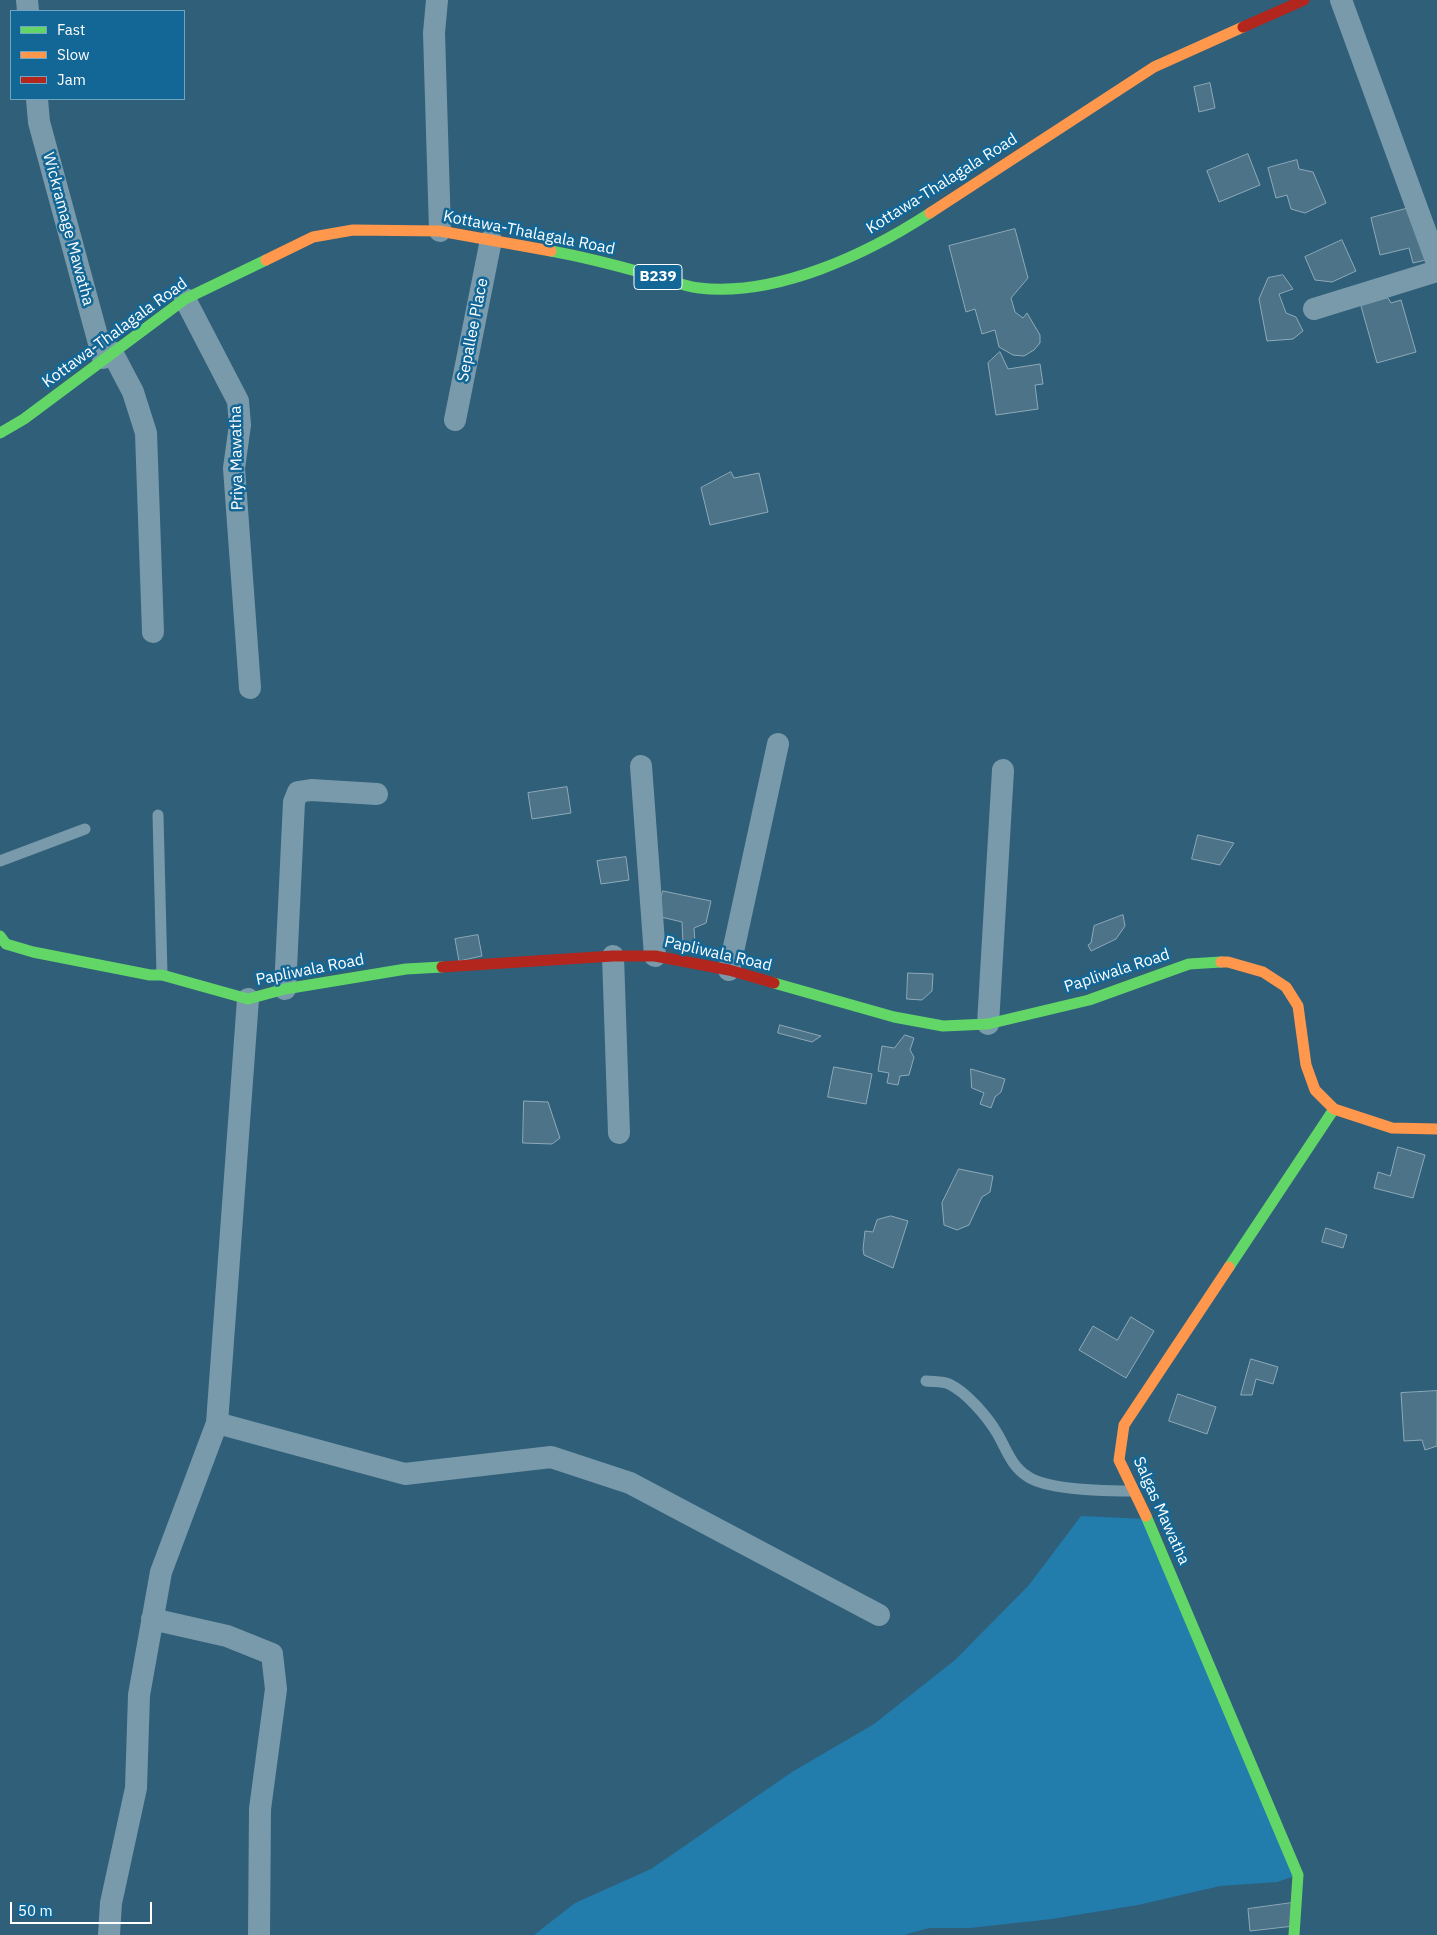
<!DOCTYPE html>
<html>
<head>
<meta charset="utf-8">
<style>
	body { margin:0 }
	#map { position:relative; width:1437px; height:1935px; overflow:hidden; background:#305f79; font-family:"IBM Plex Sans",sans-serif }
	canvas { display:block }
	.legend { position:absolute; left:10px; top:10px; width:175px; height:90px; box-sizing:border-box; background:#126797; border:1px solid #71a4c1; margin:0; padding:6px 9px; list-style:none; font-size:15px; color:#fff }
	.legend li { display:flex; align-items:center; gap:10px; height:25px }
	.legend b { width:25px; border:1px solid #71a4c1 }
	.scale { position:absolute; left:10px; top:1902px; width:142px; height:22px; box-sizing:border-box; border:2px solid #fff; border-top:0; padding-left:6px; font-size:15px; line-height:18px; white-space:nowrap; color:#fff; -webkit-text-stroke:4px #126797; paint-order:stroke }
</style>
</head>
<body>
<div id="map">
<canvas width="1437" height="1935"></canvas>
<ul class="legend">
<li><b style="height:6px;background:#63d668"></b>Fast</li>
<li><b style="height:6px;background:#ff974d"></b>Slow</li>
<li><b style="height:6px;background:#b3261e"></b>Jam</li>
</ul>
<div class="scale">50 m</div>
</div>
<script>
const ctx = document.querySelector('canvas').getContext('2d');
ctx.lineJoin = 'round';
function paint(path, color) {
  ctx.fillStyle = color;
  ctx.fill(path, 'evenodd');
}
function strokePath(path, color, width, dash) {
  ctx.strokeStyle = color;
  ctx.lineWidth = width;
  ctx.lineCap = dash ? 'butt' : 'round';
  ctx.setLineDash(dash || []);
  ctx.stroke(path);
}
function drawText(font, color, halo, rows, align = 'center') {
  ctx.font = font + ' "IBM Plex Sans",sans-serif';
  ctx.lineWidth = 5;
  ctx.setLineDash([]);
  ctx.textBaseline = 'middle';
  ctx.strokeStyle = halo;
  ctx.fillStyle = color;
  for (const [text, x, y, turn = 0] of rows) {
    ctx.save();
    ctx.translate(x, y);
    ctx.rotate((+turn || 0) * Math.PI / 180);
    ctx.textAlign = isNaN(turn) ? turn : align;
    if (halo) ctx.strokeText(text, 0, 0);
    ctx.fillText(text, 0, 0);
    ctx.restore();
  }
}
paint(new Path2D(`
	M1081 1516 1147 1519 1298 1875 1277 1882 1220 1886 1138 1905 1052 1919 970 1928H929L904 1935H534L575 1903 651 1869 792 1772 874 1724 955 1660 1029 1585Z`), '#227cac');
const building = new Path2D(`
	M1210 83 1215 108 1199 112 1194 87Z
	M1248 154 1260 185 1219 202 1207 171Z
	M1297 160 1299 169 1313 172 1326 203 1305 213 1291 209 1287 195 1276 198 1268 168Z
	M1417 206 1430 259 1413 263 1409 248 1380 255 1371 218Z
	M1015 229 1028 278 1011 298 1015 312 1023 318 1027 313 1040 335V343L1034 350 1024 356 1013 355 999 347 995 330 982 334 975 309 966 312 949 246Z
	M1342 240 1356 271 1332 282 1315 280 1305 257Z
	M1283 275 1293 289 1279 294 1286 313 1296 317 1303 331 1293 339 1267 341 1259 299 1268 278Z
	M1388 298 1391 303 1401 300 1416 352 1377 363 1361 306Z
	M1000 352 1008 369 1040 364 1043 384 1035 385 1038 409 996 415 988 363Z
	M731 472 734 478 759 473 768 512 710 525 701 488Z
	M567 787 571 813 532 819 528 793Z
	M1198 835 1234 843 1220 865 1192 859Z
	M626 857 629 880 601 884 597 861Z
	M663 891 711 901 706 923 694 928 695 942 683 943 682 922 657 916Z
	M1123 915 1125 926 1116 939 1091 951 1088 945 1091 943 1094 926Z
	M478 935 482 956 459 961 455 939Z
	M908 973 933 974 932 991 922 1000 907 999Z
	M780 1025 821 1036 812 1042 778 1033Z
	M905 1035 914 1038 910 1050 914 1057 909 1075 900 1076 898 1085 887 1083 889 1073 878 1071 882 1046 894 1048Z
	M834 1067 872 1074 866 1104 828 1097Z
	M971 1069 1005 1079 1001 1092 995 1097 991 1108 980 1104 984 1093 972 1088Z
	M524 1101 548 1102 560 1138 552 1144 523 1143Z
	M1398 1147 1425 1155 1413 1198 1374 1188 1378 1172 1390 1176Z
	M959 1169 993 1176 990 1192 982 1197 969 1225 957 1230 944 1225 942 1203Z
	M891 1216 908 1221 893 1268 864 1255 863 1249 865 1231 873 1232 877 1220Z
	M1326 1228 1347 1235 1343 1248 1322 1242Z
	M1131 1317 1154 1331 1126 1378 1079 1350 1093 1326 1117 1340Z
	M1251 1359 1278 1367 1273 1384 1256 1379 1252 1395H1241Z
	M1437 1391V1446L1425 1450 1422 1440 1404 1441 1401 1393Z
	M1178 1394 1216 1407 1207 1434 1169 1421Z
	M1292 1903 1294 1926 1250 1931 1248 1909Z`);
paint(building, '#4d7388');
strokePath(building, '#8ea9b8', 1);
strokePath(new Path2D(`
	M158 815 162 975
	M0 861 85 829
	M926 1381C933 1382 943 1381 949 1384 966 1392 987 1416 997 1433 1006 1448 1011 1466 1027 1476 1046 1490 1107 1491 1132 1491`), '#799aab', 11);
strokePath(new Path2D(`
	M27 0 28 11
	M437 0 434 33 440 231
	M1341 0 1437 263
	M37 99 39 122 103 358
	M185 299 238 401 240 425 234 468 250 688
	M1314 309 1437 271
	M112 352 133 392 146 433 153 632
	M455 420 491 240
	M641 766 655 956
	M613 956 619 1133
	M729 970 778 744
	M285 989 294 802 298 792 311 790 377 794
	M988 1024 1003 770
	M217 1423 405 1474 551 1457 630 1483 879 1615
	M152 1619 227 1636 272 1654 276 1689 260 1809 259 1935
	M109 1935 111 1903 136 1788 139 1695 161 1572 217 1423 248 999`), '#799aab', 22);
strokePath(new Path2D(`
	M551 251C584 257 615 265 647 274 664 278 682 286 699 288 777 297 867 254 930 213
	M0 433 24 419 185 299 266 260
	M0 936 6 944 33 952 150 975H162L248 999 285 989 406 969 442 967
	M774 983 894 1017 943 1026 988 1024 1089 1000 1189 964 1221 962
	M1229 1267 1334 1109
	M1146 1516 1298 1875 1294 1935`), '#63d668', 11);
strokePath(new Path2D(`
	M930 213 1154 67 1243 27
	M266 260 313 237 353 230 440 231 551 251
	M1221 962H1228L1263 972 1286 987 1298 1006 1306 1065 1315 1090 1334 1109 1392 1128 1437 1129
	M1146 1516 1119 1460 1124 1425 1229 1267`), '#ff974d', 11);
strokePath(new Path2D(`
	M1243 27 1304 0
	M442 967 613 956H655L729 970 774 983`), '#b3261e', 11);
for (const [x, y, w] of [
	[658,277,48]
]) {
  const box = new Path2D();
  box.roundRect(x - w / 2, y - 12.5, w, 25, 4);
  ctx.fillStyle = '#126797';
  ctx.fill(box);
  strokePath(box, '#fff', 1);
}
drawText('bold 15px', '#fff', null, [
	["B239",658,277]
]);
drawText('16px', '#fff', '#126797', [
	["Kottawa-Thalagala Road",942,184,-32],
	["Wickramage Mawatha",68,229,75],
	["Kottawa-Thalagala Road",529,233,11],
	["Sepallee Place",473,330,-79],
	["Kottawa-Thalagala Road",115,333,-36],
	["Priya Mawatha",237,458,-91],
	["Papliwala Road",718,954,13],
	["Papliwala Road",310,970,-11],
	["Papliwala Road",1117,971,-18],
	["Salgas Mawatha",1161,1511,66]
]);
</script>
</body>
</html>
